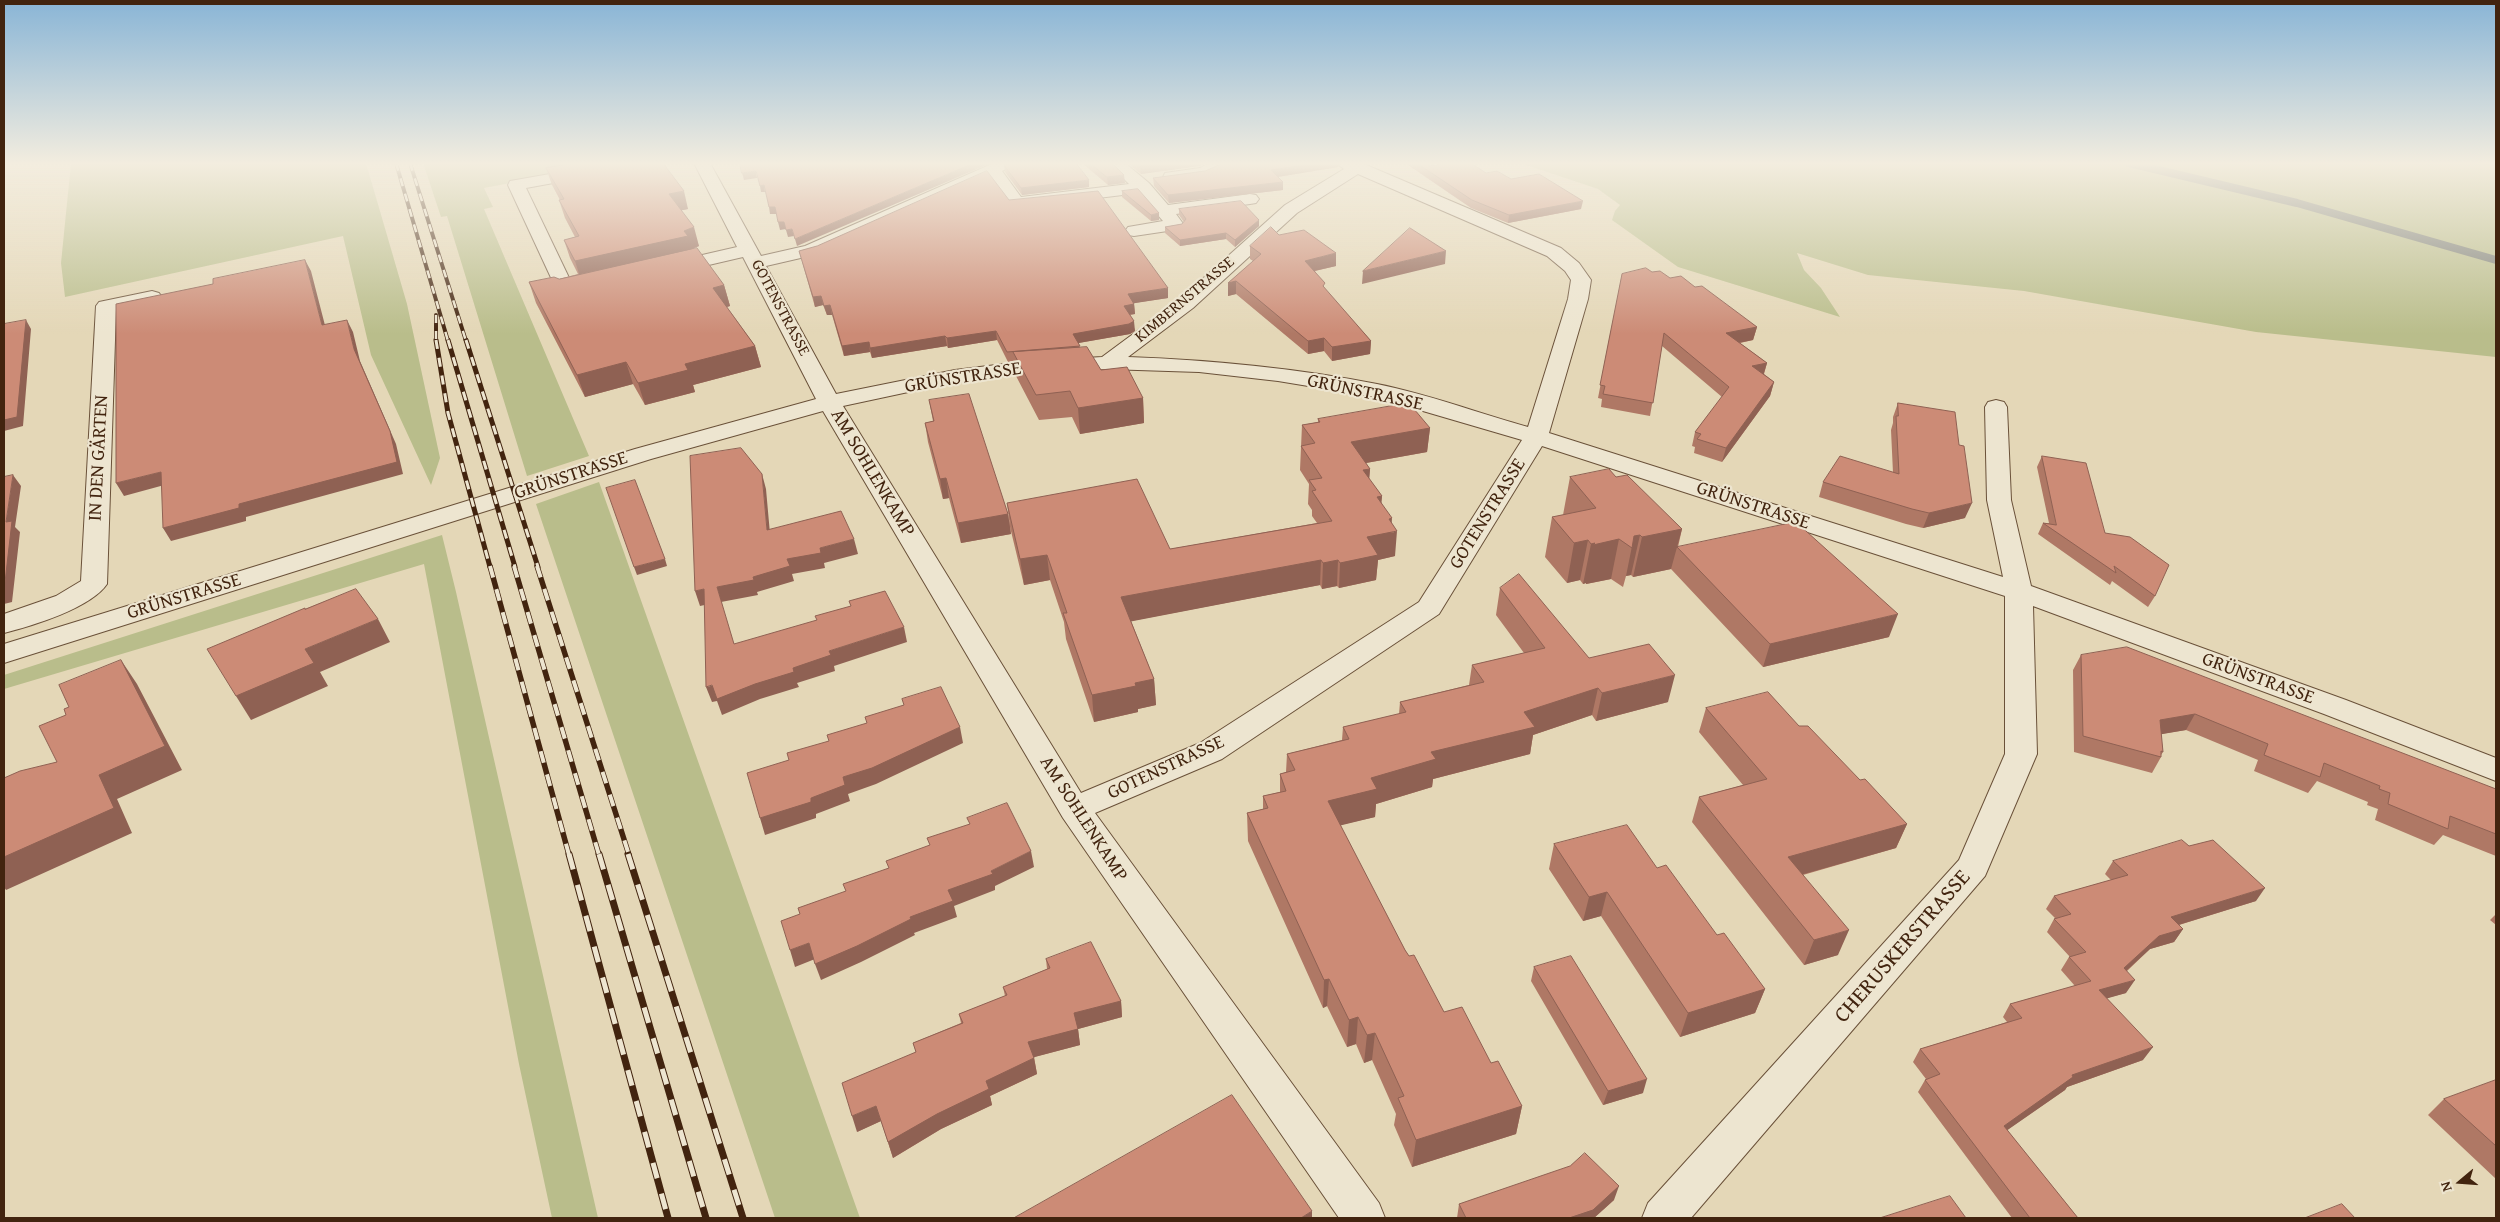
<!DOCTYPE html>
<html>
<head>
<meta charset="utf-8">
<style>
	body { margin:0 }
	#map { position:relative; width:2500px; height:1222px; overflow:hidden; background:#e4d7b7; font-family:"Gentium Book Plus",serif }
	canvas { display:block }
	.frame { position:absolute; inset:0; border:5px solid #42240f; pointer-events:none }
	.north { position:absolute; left:2435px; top:1157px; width:50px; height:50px; -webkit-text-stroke:4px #ede5d0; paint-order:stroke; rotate:252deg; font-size:14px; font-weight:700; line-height:20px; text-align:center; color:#42240f }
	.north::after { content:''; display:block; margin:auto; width:18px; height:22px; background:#42240f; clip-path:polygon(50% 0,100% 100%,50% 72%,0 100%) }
</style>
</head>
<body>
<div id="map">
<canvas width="2500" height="1222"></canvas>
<div class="frame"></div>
<div class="north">N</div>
</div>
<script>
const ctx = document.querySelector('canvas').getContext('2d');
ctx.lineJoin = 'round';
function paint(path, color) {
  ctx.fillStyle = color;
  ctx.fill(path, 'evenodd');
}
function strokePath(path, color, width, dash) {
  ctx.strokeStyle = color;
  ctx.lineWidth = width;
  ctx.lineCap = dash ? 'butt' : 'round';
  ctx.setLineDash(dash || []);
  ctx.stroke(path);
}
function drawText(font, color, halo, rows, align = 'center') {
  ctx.font = font + ' "Gentium Book Plus",serif';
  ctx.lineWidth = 4.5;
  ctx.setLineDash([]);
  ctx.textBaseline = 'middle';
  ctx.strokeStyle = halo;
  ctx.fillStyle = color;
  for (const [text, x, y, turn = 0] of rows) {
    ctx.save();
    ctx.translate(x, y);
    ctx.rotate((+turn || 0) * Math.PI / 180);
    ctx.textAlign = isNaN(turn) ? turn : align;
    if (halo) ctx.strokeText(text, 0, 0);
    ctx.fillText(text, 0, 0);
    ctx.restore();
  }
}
paint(new Path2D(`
	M71 163H366L407 304 440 458 431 485 371 355 343 236 65 297 61 263Z
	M423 163H580L584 169 484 188 493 207 484 209 589 456 527 476 447 216 441 217Z
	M1520 163H2496V357L2256 332 2024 291 1868 275 1797 253 1804 270 1821 288 1840 317 1678 267 1612 220 1615 211 1620 205 1598 189Z
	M599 482 860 1218H775L536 504Z
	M442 535 456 592 598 1218H552L519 1064 424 564 4 689V675Z`), '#b9bd8b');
strokePath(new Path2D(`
	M2129 163 2297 203 2496 260`), '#787c76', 8);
const street = new Path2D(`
	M612 163H644L636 168 526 188 572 284 589 280 596 282 599 286 596 290C584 293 571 298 559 295L508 185 510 181 516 180Z
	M694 163H710L761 256 805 246 994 163H1014L1012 166 1002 171 1021 197 1129 184 1108 163H1125L1149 183 1168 205 1250 194 1256 195 1259 199 1256 203 1250 204 1176 214 1184 225 1181 229 1134 236 1128 235 1125 231 1128 227 1163 221 1139 193 1016 208 1010 207 989 177 818 254 766 266 836 394 955 370 1021 362 1102 357 1179 300 1285 205 1344 169 1336 163 1364 164 1561 248 1579 263 1591 280 1588 299 1549 433 2003 577 1987 500 1985 407 1988 402 1996 400 2004 402 2007 407 2011 500 2031 586 2346 700 2496 758V781L2324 714 2033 606 2037 754 1985 876 1691 1218H1642L1648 1203 1959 860 2005 754V596L1542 446 1439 614 1222 759 1095 813 1379 1203 1385 1218H1339L1063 818 823 411 651 459 4 663V644L635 449 816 399 743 257 670 274 663 272 661 268 663 264 737 247ZM1358 174 1547 256 1565 271 1571 280 1568 299 1528 427C1478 413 1428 394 1377 384 1295 368 1212 360 1128 357L1193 308 1297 213ZM1107 369 1199 372 1278 381 1375 397 1522 440 1419 602 1200 743 1081 793 843 406 955 382 1021 374Z
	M1209 163H1228C1219 176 1180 184 1165 181L1163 177 1165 173 1200 168Z
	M152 291 159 293 162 297 159 301 116 310 107 584C91 608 32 626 4 633V614L56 596 81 581 96 306 99 302Z`);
strokePath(street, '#6a5139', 2);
paint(street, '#ede5d0');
const railFar3 = new Path2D(`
	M396 163 448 341
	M410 163 466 341
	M436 315V341`);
const railFar2 = new Path2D(`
	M436 340 448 413 490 567
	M448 340 515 567
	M466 340 538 567`);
const railFar1 = new Path2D(`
	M490 566 569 855
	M514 566 599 855
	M537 566 629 855`);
const rail = new Path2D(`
	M569 854 668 1218
	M599 854 706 1218
	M628 854 743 1218`);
strokePath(railFar3, '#42240f', 4);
strokePath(railFar2, '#42240f', 5);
strokePath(railFar1, '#42240f', 5.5);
strokePath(rail, '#42240f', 7);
strokePath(railFar3, '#ede5d0', 2.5, [8]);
strokePath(railFar2, '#ede5d0', 3, [9]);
strokePath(railFar1, '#ede5d0', 4, [12]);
strokePath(rail, '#ede5d0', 5, [16]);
paint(new Path2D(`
	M574 163H665L667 168 688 209 681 210 699 246 692 249 724 285 730 306 727 307 755 346 761 367 693 385 695 392 645 405 633 384 585 397 536 303 529 282 559 279 578 274 570 258 564 240 575 237 565 218 559 200H560L552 185 546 168Z
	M1082 163H1112L1125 183 1108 185Z
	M1127 163H1206L1199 166 1141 174Z
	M1224 163H1339L1338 167 1278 177 1283 182V190L1169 203 1154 186 1153 178 1205 171Z
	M1405 163H1429V166L1486 173 1511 179 1581 209 1508 223 1471 208Z
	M1004 165 1089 187 1022 195 1005 172Z
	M1122 191 1159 220 1151 221 1122 197Z
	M1009 200 1168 298 1134 303 1135 314 1130 315 1135 331 1130 334 1078 343 1080 348 1101 370 1143 398 1144 423 1080 434 1072 417 1039 420 1016 376 1014 361 1008 362 997 340 948 348 947 346 872 358 870 352 844 356 832 315H827L823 305 815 307 799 251Z
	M1179 209 1259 226 1235 247 1226 239 1180 246 1165 233V227L1182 224 1184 222 1179 215Z
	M1279 235 1336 266 1315 271 1325 289 1371 341 1370 354 1332 361 1324 351 1308 354 1236 294 1228 296V283L1253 261 1250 259V246Z
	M1652 272 1695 287 1757 327 1753 340 1740 343 1767 363 1764 374 1774 382 1770 396 1722 462 1694 453 1695 447 1692 446 1695 432 1722 397 1662 346 1650 416 1601 407 1602 399 1598 398 1622 274Z
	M929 400 1008 514 1011 534 961 543 949 498 943 499 928 442 925 423 933 421Z
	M1898 403 1965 518 1923 528 1906 524 1819 497 1823 482 1893 473 1891 430 1893 423V417Z
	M1318 419 1430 428 1427 452 1366 463 1370 469 1369 479 1382 496 1381 502 1392 524 1395 556 1378 560 1376 580 1339 588 1337 586 1322 589 1320 585 1131 621 1154 679 1156 705 1138 709V712L1094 722 1066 639 1064 622 1050 580 1024 585 1010 527 1007 503 1170 549 1317 523 1312 516V510L1308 504 1309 484 1300 470 1302 425 1318 422Z
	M2042 456 2155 596 2148 607 2112 581 2110 585 2038 534 2043 523H2049L2037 467Z
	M1570 477H1616L1682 529 1678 547 1889 637 1763 667 1671 569 1633 577 1631 575 1626 576 1623 587 1611 579 1586 584V583L1583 584 1580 580 1567 583 1545 557 1552 517 1563 515Z
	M1500 588 1589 658 1668 702 1596 721 1592 715 1533 735 1530 754 1433 779 1432 787 1376 804 1375 817 1340 825 1405 950 1444 1012 1491 1063 1522 1106 1516 1134 1412 1167 1394 1125 1396 1114 1372 1060 1364 1063 1356 1044 1347 1047 1327 1006 1323 1008 1248 841 1247 813 1263 809V796L1280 792V774L1286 772 1287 754 1342 740 1343 727 1399 714 1400 702 1469 685 1472 665 1524 653 1496 615Z
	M2081 655 2496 789V856L2443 835 2434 845 2375 820 2378 809 2367 805 2368 802 2317 781 2308 793 2254 771 2258 760 2186 730 2161 734 2163 752 2161 755V757L2152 773 2074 752 2073 670Z
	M1706 708 1799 726 1907 824 1896 848 1803 875 1838 955 1804 965 1692 822 1699 797 1743 785 1699 732Z
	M1554 844 1657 868 1765 989 1755 1013 1680 1037 1601 916 1583 921 1549 869Z
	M2113 861 2256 901 2179 925 2183 929 2174 942 2150 949 2127 971 2126 993 2107 998 2143 1060 2067 1087 2065 1090 2007 1130 2078 1218H2012L1918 1092 1925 1080 1926 1079 1913 1062 1920 1049 2007 1022 2003 1017 2010 1004 2075 986 2061 970 2069 957H2070L2047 932 2054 919 2055 918 2046 909 2054 896 2111 880 2105 874Z
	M2496 914V925L2490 920Z
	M1046 959 1121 1001 1122 1017 1078 1029 1080 1045 1034 1057 1037 1074 990 1096 992 1105 941 1129 893 1158 881 1121 857 1132 916 1052 913 1043 961 1023 959 1014 1005 996 1003 987 1047 969Z
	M1534 967 1643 1093 1603 1105 1531 981Z
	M2496 1080V1179L2428 1115 2444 1099Z
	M1614 1200 1594 1218H1457L1459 1204Z`), '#af7865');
paint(new Path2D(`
	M974 163H991L797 246 795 239Z
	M1169 163H1206L1199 166 1141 174 1140 166Z
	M1319 163H1339L1338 167 1271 178V170Z
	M756 171 757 178 744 180 742 173Z
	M1124 175 1125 183 1108 185 1107 177Z
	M1089 180V187L1022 195 1021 188Z
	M1283 182V190L1169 203 1168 195Z
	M764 185 765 192H761L760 186Z
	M684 191 688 209 674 212 669 194Z
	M1583 201 1581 209 1508 223 1509 215Z
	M769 207H775L777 214H770Z
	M1159 213V220L1151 221V215Z
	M1259 220V226L1235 247V240Z
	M778 222H784L786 229 780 230Z
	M694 227 699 246 691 249 693 255 581 280 575 261 684 231Z
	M792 229 794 236 788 237 786 230Z
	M1226 233V239L1180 246V240Z
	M1446 251 1445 264 1362 284 1363 271Z
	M1336 253V266L1305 273V261Z
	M305 260 311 271 328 337 322 325Z
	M1236 281V294L1228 296V283Z
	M724 285 730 306 719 309 713 288Z
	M1168 288V298L1129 304 1128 294Z
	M821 296 823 305 815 307 813 297Z
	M1134 304 1135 314 1125 315 1124 306Z
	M830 305 832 315H827L824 306Z
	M26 320 31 329 23 426 4 431V420Z
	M347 320 353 332 360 361 396 444 403 474 246 517V521L171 541 163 528 239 504 354 349Z
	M1134 321 1135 331 1130 334 1073 344V334Z
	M1757 327 1753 340 1723 346 1726 333Z
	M996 331 997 340 948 348 947 338Z
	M945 336 947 346 872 358 870 348Z
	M1324 338V351L1308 354V341Z
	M1371 341 1370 354 1332 361V347Z
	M869 342 870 352 844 356 842 346Z
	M755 346 761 367 693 385 695 392 645 405 638 383 685 364Z
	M626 362 633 384 585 397 577 375Z
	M1767 363 1763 376 1752 366Z
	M1774 382 1770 396 1722 462 1726 448Z
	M1143 398 1144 423 1080 434 1078 408Z
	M1430 428 1427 452 1349 466 1351 442Z
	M1370 469 1368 493 1363 470Z
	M161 472 168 484 124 496 116 483Z
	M762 474 766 489 771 545 767 530Z
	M13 475 21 486 15 527 20 532 12 602 4 604 6 522Z
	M946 478 949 498 943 499 940 479Z
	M1382 496 1380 521 1377 497Z
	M1972 503 1965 518 1923 528 1929 513Z
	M1008 514 1011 534 961 543 958 523Z
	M1392 518 1391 533 1397 531 1395 556 1378 560 1376 580 1339 588 1340 563 1367 537 1389 519Z
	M1682 529 1671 569 1633 577 1642 537Z
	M1640 535 1631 575 1626 576 1634 536Z
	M854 539 858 554 824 563 825 568 792 574 794 581 757 592 758 595 721 602 717 587 753 577 787 559 820 548Z
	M1619 539 1611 579 1586 584V583L1583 584 1591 544Z
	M1588 540 1580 580 1567 583 1574 543Z
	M1047 555 1050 580 1024 585 1020 559Z
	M665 559 667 566 637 575 634 567Z
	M1321 560 1320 585 1123 623 1121 597Z
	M1338 560 1337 586 1322 589 1323 563Z
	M704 589 709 604 700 606 695 591Z
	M1898 614 1889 637 1763 667 1770 644Z
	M378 619 390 642 320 672 328 686 251 720 236 696 305 649Z
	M904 627 907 642 834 666 835 671 797 683 799 687 760 699 722 715 717 701 712 702 706 687 793 668 829 651Z
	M121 660 137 684 182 770 117 799 132 833 6 890 4 887V857L99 775Z
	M1675 675 1668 702 1596 721 1602 693Z
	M1154 679 1156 705 1138 709V712L1094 722 1092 695 1135 683Z
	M1598 688 1592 715 1533 735 1530 754 1433 779 1432 787 1376 804 1375 817 1326 829 1328 801 1371 778 1524 712Z
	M2195 714 2186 730 2151 736 2160 720Z
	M960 727 963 743 876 784 848 794 850 801 816 814V818L765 835 760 818 811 798 843 777Z
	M1907 824 1896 848 1779 881 1788 857Z
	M1031 851 1034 867 995 886V890L954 906 957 917 914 933 915 935 861 962 821 980 815 964 910 917 948 890 991 871Z
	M2265 888 2256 901 2162 930 2171 917Z
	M1607 892 1601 916 1583 921 1589 897Z
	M2183 929 2174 942 2150 949 2115 981 2124 968 2159 936Z
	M1849 930 1838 955 1804 965 1814 940Z
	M809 943 815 959 795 967 790 950Z
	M1329 979 1327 1006 1323 1008 1324 980Z
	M2135 980 2126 993 2091 1003 2099 990Z
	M1765 989 1755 1013 1680 1037 1688 1013Z
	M1121 1001 1122 1017 1078 1029 1080 1045 1031 1058 1028 1042 1074 1013Z
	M1358 1017 1356 1044 1347 1047 1349 1020Z
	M1375 1033 1372 1060 1364 1063 1367 1035Z
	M2153 1047 2143 1060 2067 1087 2065 1090 1996 1138 2004 1126 2072 1075Z
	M1034 1058 1037 1074 990 1096 992 1105 941 1129 893 1158 888 1142 986 1081Z
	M1647 1079 1643 1093 1603 1105 1608 1091Z
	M876 1106 881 1121 857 1132 852 1116Z
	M1522 1106 1516 1134 1412 1167 1416 1140Z
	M1619 1186 1614 1200 1594 1218H1569Z
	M1312 1211V1218H1301Z`), '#8f6153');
const building = new Path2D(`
	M575 163H663L684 191 669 194 694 227 684 231 688 236 575 261 564 240 579 236 559 200 564 199 546 168Z
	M740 163H974L795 239 792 229 786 230 784 222H778L775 207H769L764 185 760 186 756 171 742 173Z
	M1009 163H1076L1089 180 1021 188 1004 165Z
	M1090 163H1112L1124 175 1107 177Z
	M1136 163H1169L1140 166Z
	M1224 163H1319L1271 170 1283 182 1168 195 1153 178 1205 171Z
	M1417 163H1429V166L1450 163H1471L1486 173 1497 171 1511 179 1539 174 1583 201 1509 215 1472 200Z
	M987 171 1009 200 1098 191 1168 288 1128 294 1134 304 1124 306 1134 321 1129 324 1073 334 1080 346 1007 352 996 331 947 338 945 336 870 348 869 342 842 346 830 305 824 306 821 296 813 297 799 251 817 246Z
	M1138 189 1159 213 1151 215 1122 191Z
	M1241 201 1259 220 1235 240 1226 233 1180 240 1165 227 1182 224 1186 219 1179 209Z
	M1271 227 1279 235 1304 230 1336 253 1305 261 1325 283 1323 286 1371 341 1332 347 1324 338 1308 341 1236 281 1228 283 1261 254 1250 246Z
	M1410 228 1446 251 1363 271Z
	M697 248 724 285 713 288 755 346 685 364 688 370 638 383 626 362 577 375 529 282 554 277 559 279Z
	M305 260 322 325 347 320 354 349 390 431 397 462 239 504V508L163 528 161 472 116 483V304L213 284V279Z
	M1646 268 1652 272 1660 271 1670 278 1681 276 1695 287 1702 286 1757 327 1726 333 1767 363 1752 366 1774 382 1726 448 1697 439 1701 434 1695 432 1729 387 1664 333 1653 403 1603 394 1605 386 1600 385 1622 274Z
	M26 320 17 417 4 420V324Z
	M1087 347 1101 370 1127 367 1143 398 1078 408 1070 391 1036 395 1013 352Z
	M969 394 1008 514 958 523 946 478 940 479 925 423 934 421 929 400Z
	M1409 403 1430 428 1351 442 1370 469 1363 470 1382 496 1377 497 1392 518 1389 519 1397 531 1367 537 1378 555 1340 563 1338 560 1323 563 1321 560 1121 597 1154 679 1135 683 1136 686 1092 695 1063 613H1067L1047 555 1020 559 1007 503 1137 479 1170 549 1332 521 1312 491 1316 490 1309 480 1322 478 1301 446 1315 443 1302 425 1320 422 1318 419Z
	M1898 403 1955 412 1959 445 1964 446 1972 503 1929 513 1912 509 1823 482 1840 456 1899 474 1896 416H1898Z
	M741 448 762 474 767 530 841 511 854 539 820 548 821 553 787 559 790 566 753 577 754 580 717 587 734 644 817 620 815 616 851 606 849 601 885 591 904 627 829 651 831 655 793 668 794 672 755 684 717 699 712 685 706 687 704 589 695 591 690 456Z
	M2042 456 2086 463 2105 533 2130 537 2169 565 2155 596 2114 566 2116 573 2043 523 2056 525Z
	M1609 469 1616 477 1627 475 1682 529 1642 537 1640 535 1634 536 1632 548 1619 539 1593 545 1595 543 1591 544 1588 540 1574 543 1552 517 1596 508 1570 477Z
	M13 475 6 522 12 521 4 591V477Z
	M635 480 665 559 634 567 606 488Z
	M1796 522 1898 614 1770 644 1677 547Z
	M1519 574 1589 658 1649 644 1675 675 1602 693 1598 688 1524 712 1535 727 1431 752 1436 759 1371 778 1377 789 1328 801 1405 950 1409 956 1414 955 1444 1012 1462 1007 1491 1063 1498 1061 1522 1106 1416 1140 1398 1098 1404 1096 1375 1033 1367 1035 1358 1017 1349 1020 1329 979 1324 980 1247 813 1268 808 1263 796 1286 791 1280 774 1295 770 1287 754 1349 739 1343 727 1406 712 1400 702 1484 682 1472 665 1545 648 1500 588Z
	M356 589 378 619 305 649 314 663 236 696 207 649 305 608V609Z
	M2127 647 2496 789V834L2450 816 2448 829 2388 804 2390 793 2379 789 2380 786 2324 763 2320 777 2264 755 2268 744 2195 714 2160 720 2163 752 2161 751V757L2083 736 2081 655Z
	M121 660 165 746 99 775 114 808 4 857V778L20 771 57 762 39 726 66 715 64 709 69 707 59 685Z
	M941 687 960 727 872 768 843 777 845 785 811 798V802L760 818 747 773 789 760 787 753 829 741 827 735 867 723 865 717 904 705 902 699Z
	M1768 692 1799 726H1808L1860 780 1865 779 1907 824 1788 857 1849 930 1814 940 1699 797 1767 779 1706 708Z
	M1007 803 1031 851 991 871 993 874 948 890 953 901 910 917 911 919 857 946 815 964 809 943 790 950 781 921 800 914 798 908 846 891 843 884 889 868 886 861 930 845 927 838 970 824 967 818Z
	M1627 825 1657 868 1666 865 1717 935 1724 933 1765 989 1688 1013 1607 892 1589 897 1554 844Z
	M2182 840 2189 846 2213 840 2265 888 2171 917 2183 929 2159 936 2124 968 2135 980 2099 990 2153 1047 2072 1075 2073 1077 2004 1126 2078 1218H2030L1925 1080 1940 1074 1920 1049 2022 1018 2010 1004 2091 981 2069 957 2086 952 2054 919 2071 914 2054 896 2128 875 2113 861Z
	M1091 942 1121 1001 1074 1013 1078 1029 1028 1042 1034 1058 986 1081 989 1089 937 1114 888 1142 876 1106 852 1116 842 1083 916 1052 913 1043 963 1023 959 1014 1007 995 1003 987 1050 968 1046 959Z
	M1571 956 1647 1079 1608 1091 1534 967Z
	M2496 1080V1146L2444 1099Z
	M1232 1095 1312 1211 1301 1218H1014Z
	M1585 1153 1619 1186 1593 1210 1569 1218H1466L1459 1204 1570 1166Z
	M1950 1196 1966 1218H1880Z
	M2342 1204 2355 1218H2305Z`);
paint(building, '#cc8b76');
strokePath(building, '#8f6153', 1);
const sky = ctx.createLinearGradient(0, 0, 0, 334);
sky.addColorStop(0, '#89b5d6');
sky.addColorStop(0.49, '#f3eddf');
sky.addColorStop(1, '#f3eddf00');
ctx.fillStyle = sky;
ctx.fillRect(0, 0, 2500, 334);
drawText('16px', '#42240f', '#ede5d0', [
	["KIMBERNSTRASSE",1185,300,-40],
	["GOTENSTRASSE",780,308,62]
]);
drawText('19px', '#42240f', '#ede5d0', [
	["GRÜNSTRASSE",963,378,-9],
	["GRÜNSTRASSE",1365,393,12],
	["IN DEN GÄRTEN",99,458,-87],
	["AM SOHLENKAMP",872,473,59],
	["GRÜNSTRASSE",571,476,-18],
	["GRÜNSTRASSE",1753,506,18],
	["GOTENSTRASSE",1488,514,-58],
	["GRÜNSTRASSE",184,597,-17],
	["GRÜNSTRASSE",2258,679,20],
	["GOTENSTRASSE",1166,768,-25],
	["AM SOHLENKAMP",1083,819,57]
]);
drawText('22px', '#42240f', '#ede5d0', [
	["CHERUSKERSTRASSE",1903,947,-49]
]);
</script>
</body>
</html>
